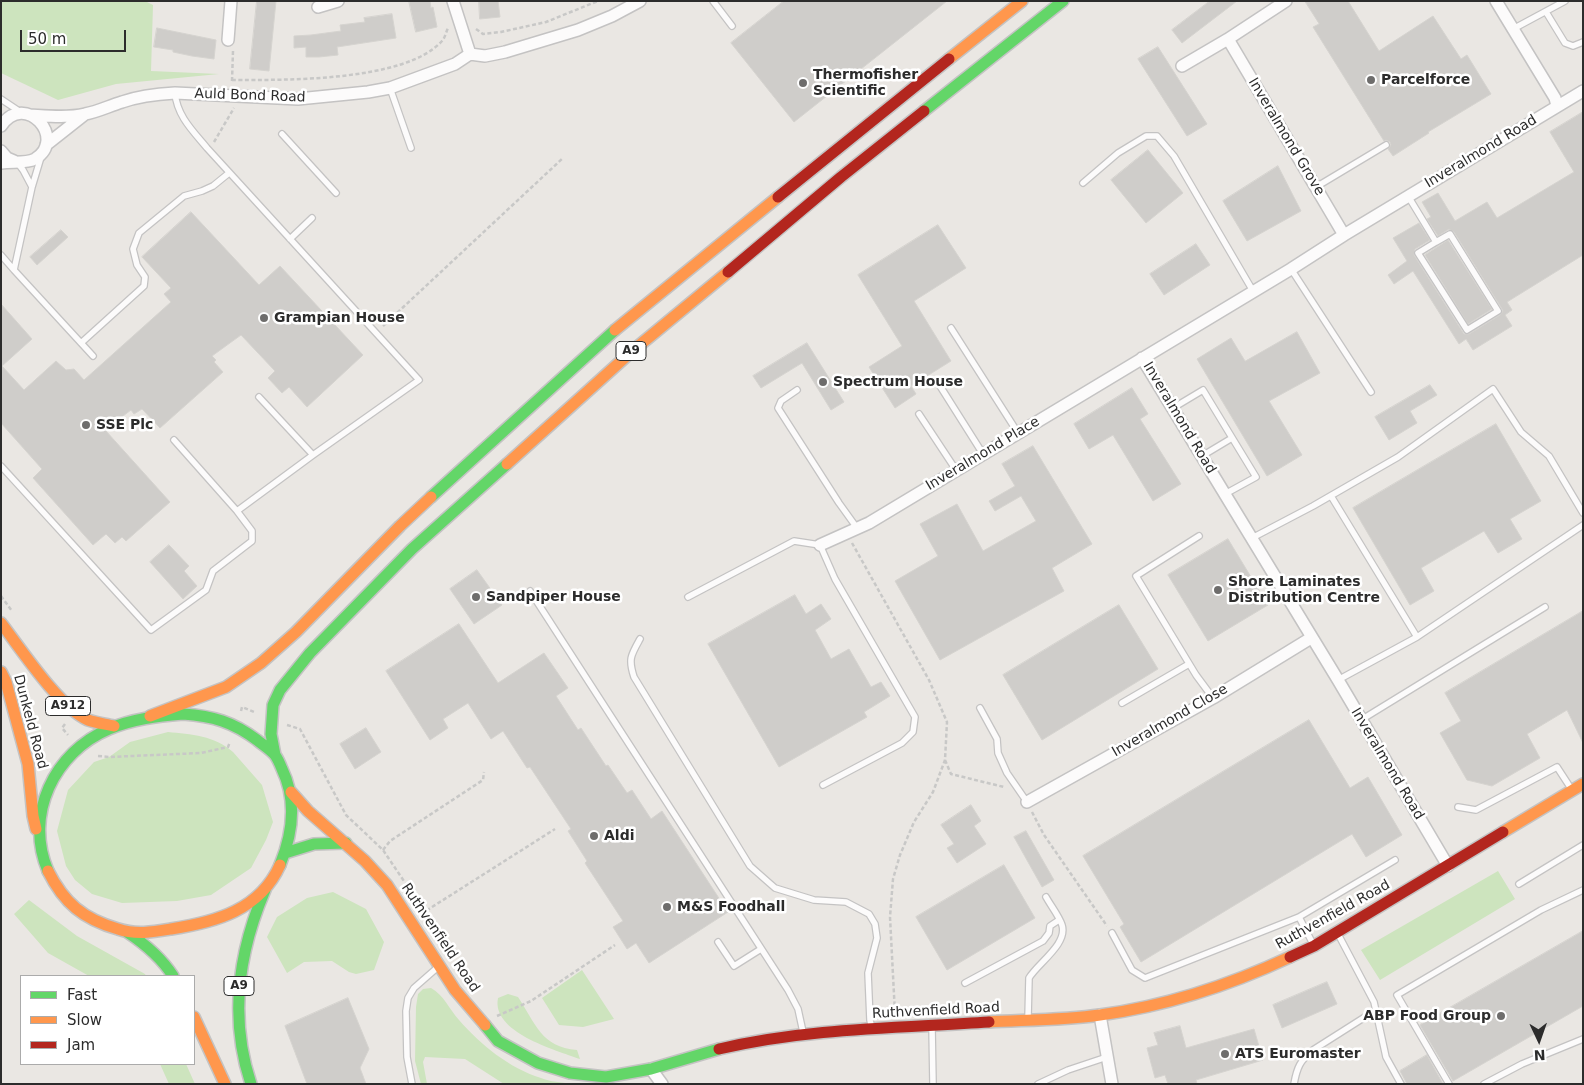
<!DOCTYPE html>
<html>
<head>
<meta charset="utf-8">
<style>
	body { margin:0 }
	#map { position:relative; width:1584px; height:1085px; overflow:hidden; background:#eae7e3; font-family:"DejaVu Sans",sans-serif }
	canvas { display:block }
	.frame { position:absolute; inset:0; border:2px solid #2c2c2c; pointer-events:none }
	.legend { position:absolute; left:20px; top:975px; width:175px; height:90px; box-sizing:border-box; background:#fff; border:1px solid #ababab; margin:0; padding:6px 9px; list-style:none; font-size:15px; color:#2c2c2c }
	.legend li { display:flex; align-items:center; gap:10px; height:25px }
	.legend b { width:25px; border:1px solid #ababab }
	.north { position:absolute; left:1514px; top:1015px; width:50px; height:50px; -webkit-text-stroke:4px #fff; paint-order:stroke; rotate:177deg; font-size:14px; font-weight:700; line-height:20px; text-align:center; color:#2c2c2c }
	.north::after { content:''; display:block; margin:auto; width:18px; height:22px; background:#2c2c2c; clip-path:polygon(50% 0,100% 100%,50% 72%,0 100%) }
	.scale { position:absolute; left:20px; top:30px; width:106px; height:22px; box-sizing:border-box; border:2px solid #2c2c2c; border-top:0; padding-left:6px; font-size:15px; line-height:18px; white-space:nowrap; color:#2c2c2c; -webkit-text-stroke:4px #fff; paint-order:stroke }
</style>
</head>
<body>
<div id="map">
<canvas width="1584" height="1085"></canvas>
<div class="frame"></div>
<ul class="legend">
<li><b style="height:6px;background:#63d668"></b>Fast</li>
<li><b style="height:6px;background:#ff974d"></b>Slow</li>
<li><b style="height:6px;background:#b3261e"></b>Jam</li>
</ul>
<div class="north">N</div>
<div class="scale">50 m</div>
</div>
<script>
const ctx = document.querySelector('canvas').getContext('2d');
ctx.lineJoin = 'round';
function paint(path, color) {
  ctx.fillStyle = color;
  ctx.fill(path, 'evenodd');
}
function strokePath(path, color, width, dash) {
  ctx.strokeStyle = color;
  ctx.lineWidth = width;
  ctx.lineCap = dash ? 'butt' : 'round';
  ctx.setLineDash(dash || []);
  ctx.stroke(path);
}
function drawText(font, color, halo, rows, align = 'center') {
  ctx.font = font + ' "DejaVu Sans",sans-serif';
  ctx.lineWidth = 5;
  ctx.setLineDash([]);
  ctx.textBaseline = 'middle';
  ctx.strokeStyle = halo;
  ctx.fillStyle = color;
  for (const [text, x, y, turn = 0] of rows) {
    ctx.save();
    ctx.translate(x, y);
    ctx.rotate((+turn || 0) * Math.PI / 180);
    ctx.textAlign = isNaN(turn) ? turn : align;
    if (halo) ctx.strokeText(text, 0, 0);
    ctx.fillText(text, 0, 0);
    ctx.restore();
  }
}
paint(new Path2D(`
	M1 1H145L153 5 151 71 219 74 116 84 58 100 1 73Z
	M168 732C190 734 216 736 233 752L262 785 273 822 266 840 251 868 211 895 177 901 122 903 92 894 75 880 66 866 57 831 68 790 94 762 109 757 130 742Z
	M1498 871 1515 899 1380 980 1361 950Z
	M333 892 366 909 384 942 374 970 356 974 349 972 332 961 304 962 287 973 267 937 277 917 307 898Z
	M29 900 77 936 145 974 146 976H89L48 953 14 914Z
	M582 970 614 1019 583 1027 559 1025 542 998Z
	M431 988C444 995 449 1009 459 1020 481 1045 509 1068 541 1078 550 1082 561 1082 571 1084H504L465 1059 425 1057 423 1062 427 1084H421L415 1061 416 1007 418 994 423 989Z
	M508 994 518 997C536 1024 541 1047 577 1050L580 1059C555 1050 491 1032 498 998Z
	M160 1064H186L195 1084H169Z`), '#cde4be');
const building = new Path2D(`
	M257 1H276L269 71 250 69Z
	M409 1H430L431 8 433 7 437 27 416 32Z
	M479 1H498L500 17 480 19Z
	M784 1H947L794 122 731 43Z
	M1210 1H1237L1182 43 1172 30Z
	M1305 1H1348L1379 51 1433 16 1461 59 1467 55 1491 94 1428 132 1429 133 1393 156 1388 149 1391 145 1390 142 1386 140 1384 141 1313 27 1319 24Z
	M392 14 396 38 337 47 338 55 319 57H306V47L294 48V36L311 35 341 31 340 25 365 22 364 18Z
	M157 28 216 40 214 59 192 56 173 52V50L154 47Z
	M1158 47 1207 124 1187 136 1138 59Z
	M1583 112V255L1507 302 1512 310 1505 315 1512 326 1473 350 1466 339 1459 344 1413 271 1394 284 1388 275 1407 261 1393 238 1419 223 1430 240 1415 249 1414 255 1464 334H1469L1500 315 1503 311 1502 309 1454 232 1449 229 1438 236 1427 219 1431 217 1422 202 1438 193 1455 221 1487 202 1497 218 1574 172 1550 132Z
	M1148 150 1183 193 1146 223 1111 180Z
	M1278 166 1301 211 1247 241 1223 201Z
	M191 212 259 285 280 266 363 355 307 407 289 387 282 393 268 378 275 371 241 335 212 356 216 360 214 362 223 372 160 428 142 409 134 414 131 410 119 419 106 431 170 502 126 541 122 537 115 543 106 534 93 545 33 478 42 469 1 423V304L32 339 2 366 24 390 56 361 66 370 74 369 84 380 171 302 164 294 171 288 142 257Z
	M938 225 966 268 914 301 951 361 911 386 916 394 895 408 869 367 902 346 858 275Z
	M61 230 68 237 37 265 30 257Z
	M1448 240 1492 309 1468 324 1425 255Z
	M1196 244 1210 265 1164 295 1150 274Z
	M1297 332 1320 373 1269 401 1302 455 1267 476 1197 359 1231 338 1245 361Z
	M807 343 844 402 831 410 802 363 761 388 753 376Z
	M1430 385 1437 395 1410 411 1417 423 1389 440 1375 417Z
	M1132 388 1148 414 1140 419 1181 484 1153 501 1113 435 1089 449 1074 424Z
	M1496 424 1541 501 1510 519 1522 539 1498 553 1484 531 1421 568 1434 591 1410 605 1353 508Z
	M1033 446 1092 544 1052 568 1064 591 940 660 895 581 938 556 920 524 957 504 983 551 1036 521 1021 496 995 511 989 501 1015 486 1002 464Z
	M1228 539 1268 605 1208 641 1168 575Z
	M169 545 189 566 184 571 197 586 183 599 150 562Z
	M477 570 502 605 474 624 450 589Z
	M795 595 806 614 821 604 831 619 815 630 831 659 849 649 871 687 881 682 890 696 864 712 867 717 779 767 708 644Z
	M1119 605 1158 669 1042 740 1003 675Z
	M1583 611V743L1567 710 1527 734 1540 758 1492 786 1467 780 1440 733 1461 721 1445 693Z
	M459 624 498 683 544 653 568 688 556 696 578 730 581 728 606 766 608 765 627 793 632 790 651 819 662 811 728 912 649 963 636 943 627 949 613 927 623 921 585 863 587 861 568 831 571 829 530 767 527 768 503 731 491 739 468 703 443 719 448 728 430 740 386 671Z
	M1309 720 1350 788 1368 777 1402 835 1366 857 1352 834 1141 962 1120 927 1124 924 1083 856Z
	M366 728 381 752 355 769 340 744Z
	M971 805 981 821 974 826 986 844 957 863 947 848 954 844 941 825Z
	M1026 831 1054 880 1042 887 1014 837Z
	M1004 865 1035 918 947 970 916 917Z
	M1583 931V1006L1453 1081 1420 1025Z
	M1327 982 1337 1004 1282 1028 1273 1005Z
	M348 998 369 1049 360 1068 366 1084H307L285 1026Z
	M1180 1026 1186 1048 1254 1029 1263 1060 1196 1080 1197 1084H1168L1165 1075 1155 1078 1147 1048 1158 1045 1154 1033Z
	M1427 1055 1443 1084H1407L1400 1071Z`);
paint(building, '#cfcdca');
strokePath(building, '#d5d3cf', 1);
const lane = new Path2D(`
	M713 1 732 26
	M1546 12 1565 43 1573 46 1583 42
	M1513 29 1565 1
	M390 88 411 148
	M1 99 22 113
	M282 134 336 193
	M17 162 23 170 32 187 41 157
	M1083 183 1118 153 1146 136H1157L1174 156 1253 291
	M32 187 14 270 93 356
	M1316 187 1386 145
	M1408 196 1436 242 1450 234 1498 311 1467 330 1418 253 1436 242
	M290 239 312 218
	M1 255 14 270
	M1291 269 1371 392
	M951 328 1018 433
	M81 343 144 286 145 277 137 265 133 249 139 233 184 196 202 191 213 186 229 173
	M940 386 983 454
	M797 390 781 401 778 408 839 503 857 528
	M259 397 313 455
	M1173 408 1203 390 1256 477 1225 494
	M919 414 956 470
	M174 440 237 511 313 455 419 380 207 148C193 131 177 116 175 93
	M1202 456 1232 438
	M1 466 151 630 206 590 213 571 252 541V531L237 511
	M1331 496 1417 637
	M1199 536 1136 576 1196 675 1213 698
	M1252 538 1313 506 1398 457 1493 389 1521 432 1549 456 1583 513
	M530 591 788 990 798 1009 803 1032
	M688 597 794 541 820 545 835 579 915 717 913 732 902 743 823 785
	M640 639C631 655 628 659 634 677L750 866 775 888 814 900 846 902 869 914 875 924 877 938 868 973 870 1020 872 1029
	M1338 680 1417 637 1583 525
	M1122 703 1189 664
	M980 708 997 739 998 753 1007 773 1027 802
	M1361 720 1545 607
	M1458 807 1476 810 1557 767 1572 790
	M1519 884 1583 845
	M1299 917 1395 860
	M1112 933 1132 970 1145 978 1299 917 1313 944
	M1338 934 1374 1002 1386 1057 1401 1084
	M718 942 734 966 761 949
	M965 983 1043 941 1049 933 1050 926 1059 920
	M1028 1018 1029 978C1038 963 1068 944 1062 925 1059 916 1051 906 1046 897
	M932 1027 933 1084
	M412 1084 407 1057 406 1011 408 998 414 988 438 967
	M1038 1084 1068 1070 1107 1057
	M1294 1084C1297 1067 1300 1061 1313 1050L1376 1010
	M1449 1084 1397 995 1541 910 1583 890
	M1484 1084 1522 1064 1583 1039`);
const street = new Path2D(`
	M453 1 470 54
	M1496 1 1555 98 1557 106
	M318 7 338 1
	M1228 39 1344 235
	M228 40 231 1
	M1182 66 1228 39 1286 1
	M30 115C48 116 67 118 85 114 97 112 109 106 122 102 139 96 157 94 175 93L298 99 368 92 390 88 455 64 470 54 485 56 505 52 578 30 612 16 640 1
	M1 126C25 90 68 139 35 159 26 164 12 161 1 163
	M46 145 84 115
	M1 151 7 158 14 161
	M1142 358 1338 680 1448 866
	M820 545 869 523 1291 269 1344 235 1583 91
	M1027 802 1213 698 1311 638
	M1100 1015 1112 1084
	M651 1069 662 1084`);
const fast = new Path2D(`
	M924 111 1063 1
	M431 497 615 330
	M183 714C213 716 233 722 257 740 263 745 270 749 275 755 278 759 280 764 282 769 297 800 293 833 280 865
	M275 755 271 734 273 705 280 690 310 653 412 549 507 464
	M285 853 314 844 346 843
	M48 871C24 815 54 752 109 729 132 719 158 716 183 714
	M127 932C145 944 161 957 173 976
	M485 1025 498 1041 538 1063 570 1073 606 1077 651 1069 719 1049
	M251 1084C229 1018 238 953 265 890`);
const slow = new Path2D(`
	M949 59 1022 1
	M615 330 778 197
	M507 464 630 353 728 272
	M1 623C21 649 59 707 88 720 96 723 106 724 114 726
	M1 672 6 682 28 764 33 816 36 829
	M150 716 226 687 261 663 296 632 400 526 431 497
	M291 792 308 811 365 861 387 885 455 990 485 1025
	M1503 832 1583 784
	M48 871C64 903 83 919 118 929 136 935 153 932 171 929 216 922 260 910 280 865
	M194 1017 225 1084
	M989 1022C1026 1020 1064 1020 1100 1015 1166 1006 1230 985 1290 957`);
const jam = new Path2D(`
	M778 197 949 59
	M728 272 841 177 924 111
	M1290 957 1314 946 1503 832
	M719 1049C807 1028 899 1028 989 1022`);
strokePath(lane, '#c4c3c3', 8);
strokePath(street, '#c4c3c3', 14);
strokePath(fast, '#c4c3c3', 14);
strokePath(slow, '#c4c3c3', 14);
strokePath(jam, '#c4c3c3', 14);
strokePath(new Path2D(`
	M476 29 483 34 501 32 546 22 598 1
	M232 80C284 80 405 82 442 41 445 38 446 32 448 28
	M232 81 233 51
	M214 142 234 108
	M383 326 563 158
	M852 543 929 680 947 722 945 760 933 792 914 822 900 855 893 879 890 917 895 1014
	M1 596 12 611
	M241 711 242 707 254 712
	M65 724 62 728 68 735
	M287 725 300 729 346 815 383 850 410 890
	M98 756 109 757 201 753 228 747 230 742
	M945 760 951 774 1004 787
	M1032 812 1044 835 1107 926
	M383 850 390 841 483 780 484 772
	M421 914 555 829
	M497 1016 531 1001 615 945`), '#c8c8c7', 2.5, [4, 2.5]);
strokePath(lane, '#fcfbfb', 5.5);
strokePath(street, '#fcfbfb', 11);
strokePath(fast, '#63d668', 11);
strokePath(slow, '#ff974d', 11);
strokePath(jam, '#b3261e', 11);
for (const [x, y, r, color] of [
	[1371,80,5,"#6e6d6c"],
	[803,83,5,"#6e6d6c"],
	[264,318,5,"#6e6d6c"],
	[823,382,5,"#6e6d6c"],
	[86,425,5,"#6e6d6c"],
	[1218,590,5,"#6e6d6c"],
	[476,597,5,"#6e6d6c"],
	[594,836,5,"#6e6d6c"],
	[667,907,5,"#6e6d6c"],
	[1501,1016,5,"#6e6d6c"],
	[1225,1054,5,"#6e6d6c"]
]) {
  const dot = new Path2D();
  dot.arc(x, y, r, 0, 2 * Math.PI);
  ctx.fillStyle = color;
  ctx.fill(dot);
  strokePath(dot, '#fff', 2);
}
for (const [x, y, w] of [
	[631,351,30],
	[68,706,45],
	[239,986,30]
]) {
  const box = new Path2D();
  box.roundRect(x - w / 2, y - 9.5, w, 19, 4);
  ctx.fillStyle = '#fff';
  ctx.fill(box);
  strokePath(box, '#2c2c2c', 1);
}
drawText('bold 12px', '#2c2c2c', null, [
	["A9",631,351],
	["A912",68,706],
	["A9",239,986]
]);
drawText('bold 14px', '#2c2c2c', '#fff', [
	["Thermofisher",813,75],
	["Scientific",813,91],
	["Parcelforce",1381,80],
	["Grampian House",274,318],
	["Spectrum House",833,382],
	["SSE Plc",96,425],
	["Shore Laminates",1228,582],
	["Distribution Centre",1228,598],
	["Sandpiper House",486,597],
	["Aldi",604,836],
	["M&S Foodhall",677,907],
	["ABP Food Group",1491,1016,"right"],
	["ATS Euromaster",1235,1054]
], 'left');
drawText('14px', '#2c2c2c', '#fff', [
	["Auld Bond Road",250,96,2],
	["Inveralmond Grove",1286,137,59],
	["Inveralmond Road",1481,152,-31],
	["Inveralmond Road",1179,418,59],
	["Inveralmond Place",983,454,-31],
	["Inveralmond Close",1170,721,-30],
	["Dunkeld Road",30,722,75],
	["Inveralmond Road",1387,764,59],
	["Ruthvenfield Road",1333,915,-29],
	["Ruthvenfield Road",440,938,56],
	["Ruthvenfield Road",936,1011,-3]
]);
</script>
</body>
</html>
